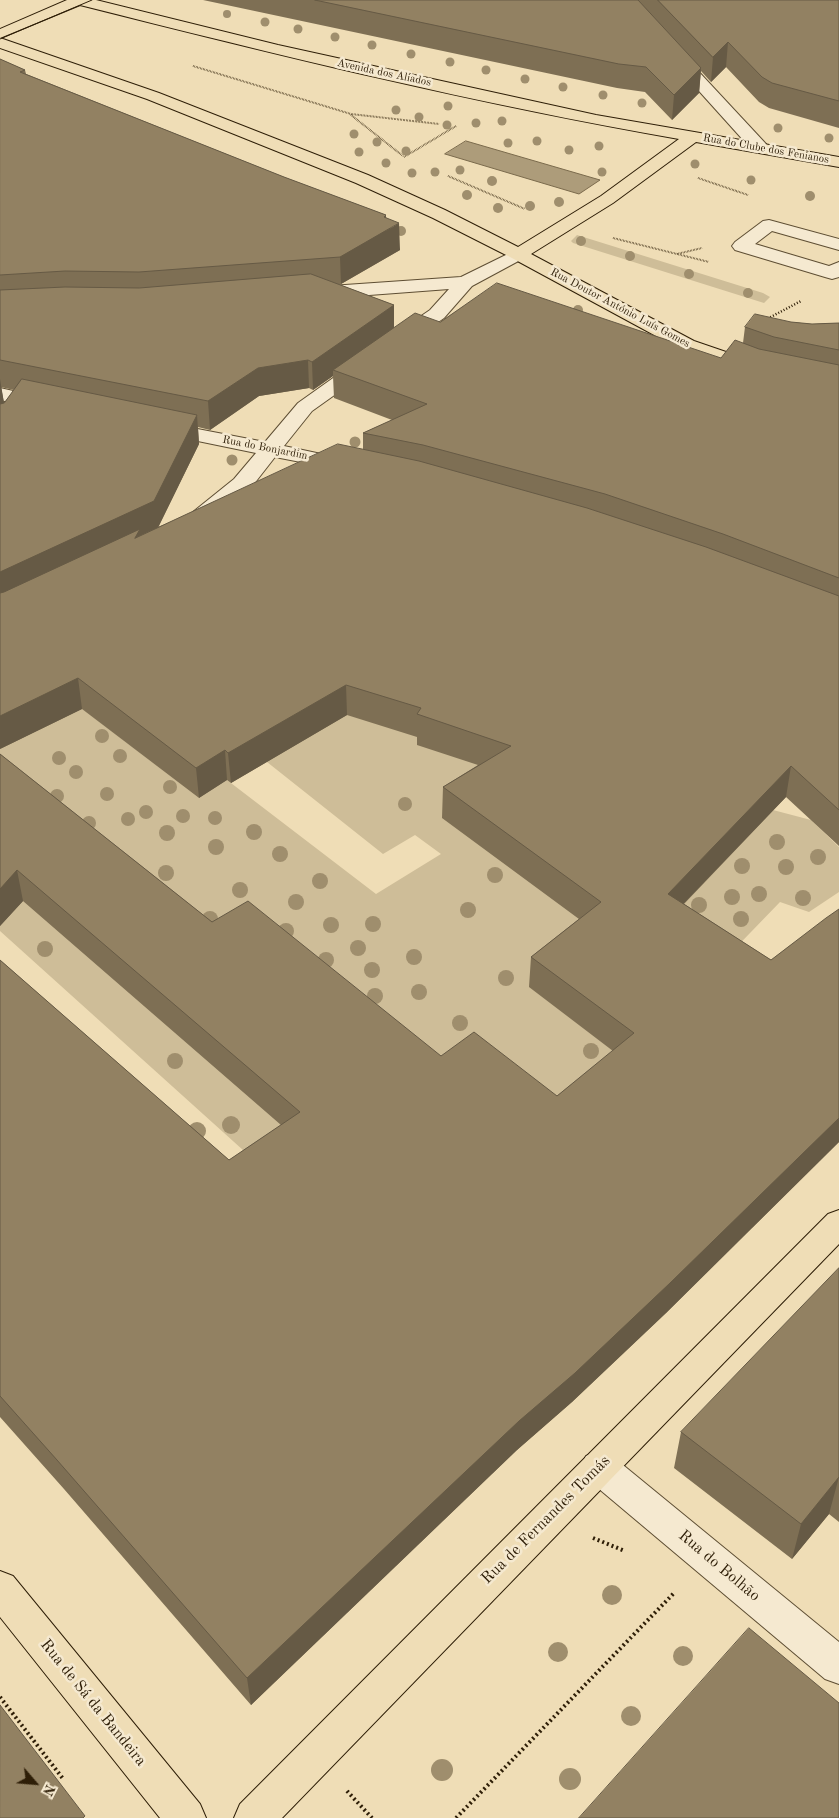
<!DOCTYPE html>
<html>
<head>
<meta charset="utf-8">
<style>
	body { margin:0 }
	#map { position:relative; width:839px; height:1818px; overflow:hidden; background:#efddb6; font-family:"Old Standard TT",serif }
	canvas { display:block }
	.north { position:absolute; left:10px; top:1758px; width:50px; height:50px; -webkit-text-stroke:4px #f5e9d0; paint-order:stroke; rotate:117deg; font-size:14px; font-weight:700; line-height:20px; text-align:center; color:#2e1e07 }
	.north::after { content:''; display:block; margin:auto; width:18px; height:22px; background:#2e1e07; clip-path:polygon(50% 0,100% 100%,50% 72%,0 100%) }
</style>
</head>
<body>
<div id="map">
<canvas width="839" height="1818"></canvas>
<div class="north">N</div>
</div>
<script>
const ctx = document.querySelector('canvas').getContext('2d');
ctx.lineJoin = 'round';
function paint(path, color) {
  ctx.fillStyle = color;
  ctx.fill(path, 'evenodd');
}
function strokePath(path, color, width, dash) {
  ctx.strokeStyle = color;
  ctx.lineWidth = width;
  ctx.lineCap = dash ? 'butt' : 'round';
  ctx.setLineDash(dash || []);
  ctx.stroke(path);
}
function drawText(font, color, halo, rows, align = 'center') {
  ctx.font = font + ' "Old Standard TT",serif';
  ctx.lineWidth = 5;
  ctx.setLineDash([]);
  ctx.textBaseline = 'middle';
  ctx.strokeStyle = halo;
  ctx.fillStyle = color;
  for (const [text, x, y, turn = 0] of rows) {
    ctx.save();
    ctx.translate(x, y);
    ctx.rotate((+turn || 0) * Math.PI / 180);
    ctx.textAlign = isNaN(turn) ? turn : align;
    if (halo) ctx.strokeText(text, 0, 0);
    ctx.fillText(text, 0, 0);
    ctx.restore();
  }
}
paint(new Path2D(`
	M577 235 763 293 770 297 764 303 573 243 571 241Z
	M255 687 480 738 615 945 639 1071 581 1115 441 1086 215 953 0 780V749L80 707 199 798 227 780 376 894 441 854 415 835 383 854 267 762Z
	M773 810 811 820 839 847V892L809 912 780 902 721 963 664 924Z
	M0 833 474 1292 264 1169 0 931Z`), '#cebd98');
const water = new Path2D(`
	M466 141 600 180 579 194 445 154Z`);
paint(water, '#ad9c7a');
strokePath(water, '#7a6a4c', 1);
const minor = new Path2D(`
	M617 0H632L766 144 768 148 766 152H754Z
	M769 220 839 239V250L772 231 755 244 829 266 839 262V277L832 279 825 277 735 250 732 246 735 242 763 221Z
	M518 249 524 250 527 254 524 258 472 286 444 318 406 344 399 346 392 344 389 340 392 336 430 310 449 289 316 299 309 297 307 293 309 289 316 287 461 277Z
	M364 359 371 361 374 365 371 369 312 411 284 446 354 461 358 465 354 469 347 471 275 457 250 489 209 522 201 524 193 522 190 517 193 512 234 479 256 453 154 432 151 428 154 424 161 422 265 442 298 403 357 361Z
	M0 388 53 400 56 404 53 408 46 410 0 400Z
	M599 1451 612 1456 839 1642V1684L825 1679 586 1478 581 1467 586 1456Z`);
const major = new Path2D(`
	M67 0H96L278 45 596 115 839 157V167L696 142 613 203 531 254 694 341 764 365 767 369 764 373 757 375 680 349 512 258 433 218 356 183 147 99 0 48V29ZM80 5C278 55 477 104 679 139L601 196 518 247 445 210 368 175 159 93 0 38Z
	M839 1210V1244L282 1818H234L240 1804 828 1214Z
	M0 1571 13 1576 200 1804 206 1818H160L0 1617Z`);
strokePath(minor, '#5e4e33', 2);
strokePath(major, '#2e1e07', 2);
strokePath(new Path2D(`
	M193 66 351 114 439 124
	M351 115 403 156
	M404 157 456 126
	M448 176 525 209
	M698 178 748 195
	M613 238 709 262
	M677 254 702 248`), '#2e1e07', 2, [0.5, 1]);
strokePath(new Path2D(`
	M765 320 801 301`), '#2e1e07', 2.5, [1, 2]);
strokePath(new Path2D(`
	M593 1538 625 1551
	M0 1697 64 1780
	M347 1791 372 1818
	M456 1818 675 1592`), '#2e1e07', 4, [2, 3]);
paint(minor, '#f5e9d0');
paint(major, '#efddb6');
strokePath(new Path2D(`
	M0 39 92 0`), '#2e1e07', 1);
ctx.fillStyle = '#9f8e6d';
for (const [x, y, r] of [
	[227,14,4],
	[265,22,4.5],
	[298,29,4.5],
	[335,37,4.5],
	[372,45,4.5],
	[411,54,4.5],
	[450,62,4.5],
	[486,70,4.5],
	[525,79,4.5],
	[563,87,4.5],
	[603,95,4.5],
	[642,103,4.5],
	[448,106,4.5],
	[396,110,4.5],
	[419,117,4.5],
	[502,121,4.5],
	[476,123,4.5],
	[447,125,4.5],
	[778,128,4.5],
	[354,134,4.5],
	[829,138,4.5],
	[537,141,4.5],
	[377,142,4.5],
	[508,143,4.5],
	[599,146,4.5],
	[569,150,4.5],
	[406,151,4.5],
	[359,152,4.5],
	[386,163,4.5],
	[695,164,4.5],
	[460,170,4.5],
	[435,172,4.5],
	[602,172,4.5],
	[412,173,4.5],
	[751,180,4.5],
	[492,181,5],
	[467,195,5],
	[810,196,5],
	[559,202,5],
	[530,206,5],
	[498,208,5],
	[401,231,5],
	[581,241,5],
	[630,256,5],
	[689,274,5],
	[748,293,5],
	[578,310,5],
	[355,442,5.5],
	[232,460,5.5],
	[102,736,7],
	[120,756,7],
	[59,758,7],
	[76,772,7],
	[170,787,7],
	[107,794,7],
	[57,796,7],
	[405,804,7],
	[146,812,7],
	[183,816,7],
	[215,818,7],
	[128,819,7],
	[89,823,7],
	[254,832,8],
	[167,833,8],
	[777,842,8],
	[216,847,8],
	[280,854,8],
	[818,857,8],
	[742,866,8],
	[786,867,8],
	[166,873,8],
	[495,875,8],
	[320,881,8],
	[240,890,8],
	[759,894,8],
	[732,897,8],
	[803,898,8],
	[296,902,8],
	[699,905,8],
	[468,910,8],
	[210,919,8],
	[741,919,8],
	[373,924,8],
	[331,925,8],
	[286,931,8],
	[358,948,8],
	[45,949,8],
	[414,957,8],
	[326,960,8],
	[372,970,8],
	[506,978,8],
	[419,992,8],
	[375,996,8],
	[460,1023,8],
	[591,1051,8],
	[175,1061,8],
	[231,1125,9],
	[197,1131,9],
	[612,1595,10],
	[558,1652,10],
	[683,1656,10],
	[631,1716,10],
	[442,1770,11],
	[570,1779,11]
]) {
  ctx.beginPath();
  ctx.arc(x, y, r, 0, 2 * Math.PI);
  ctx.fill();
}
paint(new Path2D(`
	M203 0H839V128L769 108 759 102 726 67 711 82 701 71 699 93 672 120 645 92 617 88Z
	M0 59 25 70 26 74 284 177 386 215V217L400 250 341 284H338L394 305V328L440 322 721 358 743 343 745 327 791 322 812 324 839 323V846L786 797 684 904 771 960 839 909V1142L666 1313 572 1402 517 1450 251 1705 64 1489 0 1417V960L229 1160 281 1125 23 901 0 926V754L212 922 441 1056 557 1096 613 1051 529 987 531 957 579 919 442 818 443 787 478 765 417 745V737L347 715 231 783 227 780 199 798 82 709 0 749ZM333 376 334 398 392 420 363 433V450L158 527 199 444 198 427 210 430 259 396 309 388 313 390ZM1 387 14 390 4 403Z
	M839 1268V1522L829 1514 792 1559 674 1468 681 1432Z`), '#7e6f54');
paint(new Path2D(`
	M728 42 726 67 711 82 713 57Z
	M701 68 699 93 672 120 674 95Z
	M386 215V231L399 223 400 250 341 284 340 257Z
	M394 305V333L333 370V376L313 390 312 362Z
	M308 360 309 388 259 396 210 430 208 401 258 368Z
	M0 379 4 403 0 408Z
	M197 415 199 444 157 530 0 604V572Z
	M78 678 82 709 0 749V716Z
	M346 685 347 715 231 783 228 753Z
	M225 750 227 780 199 798 196 768Z
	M791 766 786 797 664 924 668 894Z
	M17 870 23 901 0 926V889Z
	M839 1118V1142L666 1313 572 1402 517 1450 251 1705 247 1678Z
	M839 1477 829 1514 792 1559 801 1524Z`), '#665a45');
const building = new Path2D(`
	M315 0H638L701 68 674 95 646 67 619 64Z
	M658 0H839V101L772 83 762 77 728 42 713 57Z
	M0 59 25 70 20 72 284 177 386 215 384 217 399 223 340 257 139 272 65 271 0 275Z
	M311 274 394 305 312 362 308 360 258 368 208 401 0 360V290L65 287 139 288Z
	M497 283 721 358 735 340 759 349 839 365V578L723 534 605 494 423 445 363 433 427 404 333 370 415 313 440 322Z
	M755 314 791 322 812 324 839 323V350L774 337 745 327Z
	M22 379 197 415 154 501 0 572V404L4 403Z
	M338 444 419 461 587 508 706 547 839 596V810L791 766 668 894 771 960 826 918 839 909V1118L670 1283 575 1373 519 1421 247 1678 57 1460 0 1396V960L229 1160 300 1112 17 870 0 889V754L212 922 248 901 441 1056 474 1032 557 1096 634 1033 531 957 601 902 443 787 511 746 417 714 421 708 346 685 228 753 225 750 196 768 78 678 0 716V593L4 592 140 529 135 538Z
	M839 1268V1477L801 1524 681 1432Z
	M749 1628 839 1703V1818H579Z
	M0 1705 85 1816 83 1818H0Z`);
paint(building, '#928162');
strokePath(building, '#665a45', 1);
drawText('11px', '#2e1e07', '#f5e9d0', [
	["Avenida dos Aliados",384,73,12],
	["Rua do Clube dos Fenianos",766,149,10],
	["Rua Doutor António Luís Gomes",620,308,28],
	["Rua do Bonjardim",265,448,11]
]);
drawText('16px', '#2e1e07', '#f5e9d0', [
	["Rua de Fernandes Tomás",546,1520,-45],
	["Rua do Bolhão",719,1566,40],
	["Rua de Sá da Bandeira",93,1703,51]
]);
</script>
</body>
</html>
